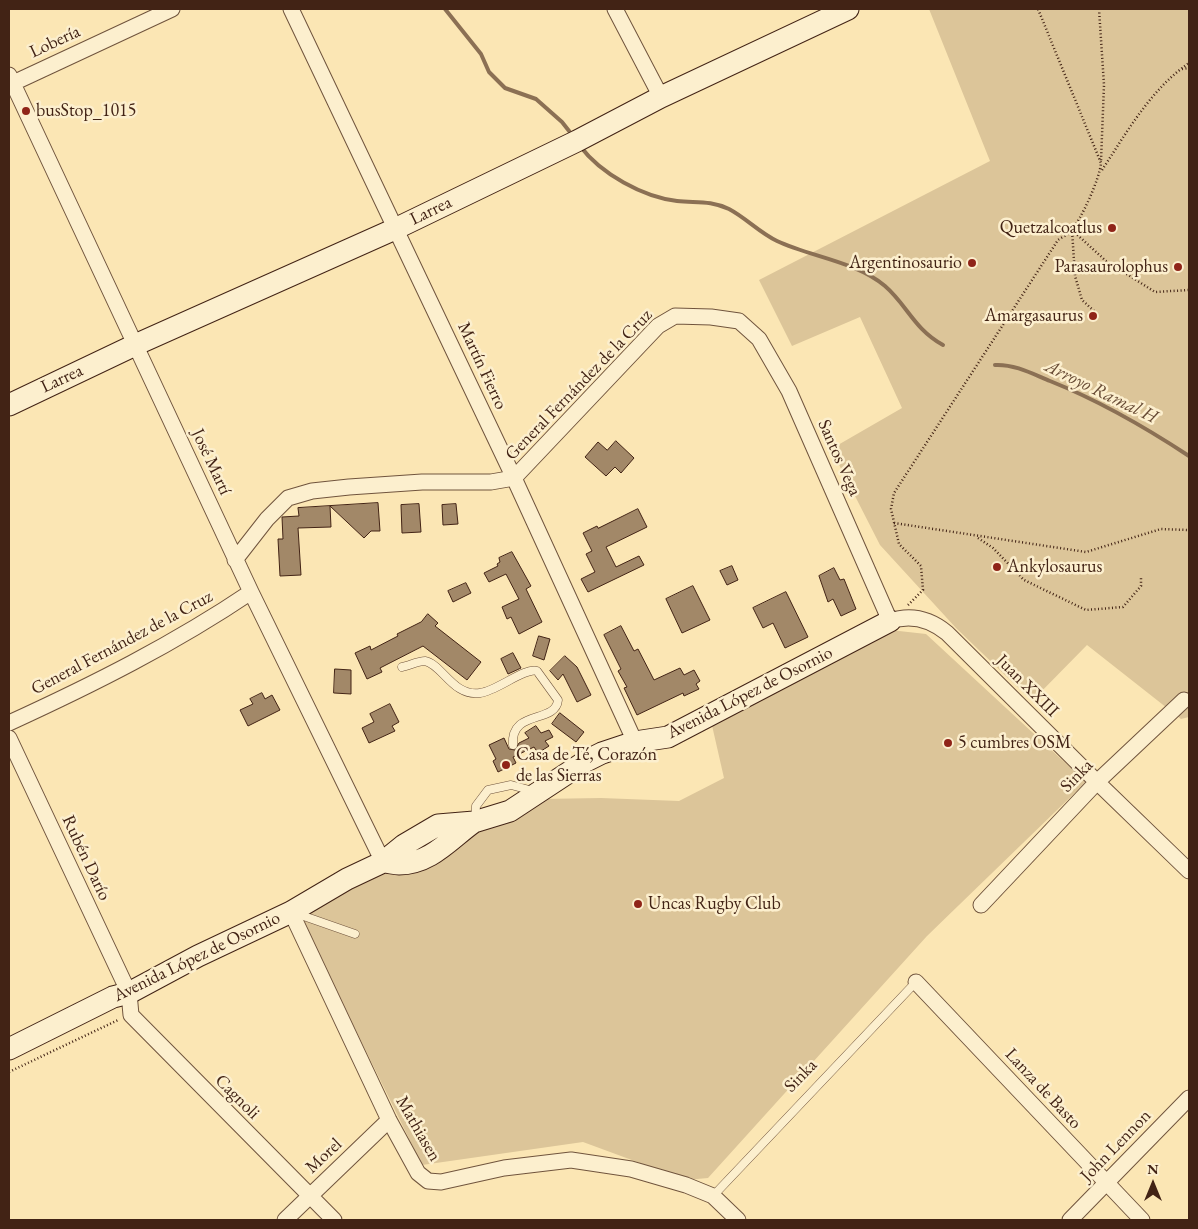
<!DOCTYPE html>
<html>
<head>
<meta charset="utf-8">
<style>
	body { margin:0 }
	#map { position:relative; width:1198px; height:1229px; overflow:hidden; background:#fbe6b4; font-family:"EB Garamond",serif }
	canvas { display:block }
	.frame { position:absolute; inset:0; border:10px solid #422315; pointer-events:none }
	.north { position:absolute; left:1128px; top:1159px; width:50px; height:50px; -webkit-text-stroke:4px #fcefce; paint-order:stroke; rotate:0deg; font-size:14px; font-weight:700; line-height:20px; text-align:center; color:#422315 }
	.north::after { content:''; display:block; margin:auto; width:18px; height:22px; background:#422315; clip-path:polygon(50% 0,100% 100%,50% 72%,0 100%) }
</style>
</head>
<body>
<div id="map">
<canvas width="1198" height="1229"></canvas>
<div class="frame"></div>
<div class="north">N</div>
</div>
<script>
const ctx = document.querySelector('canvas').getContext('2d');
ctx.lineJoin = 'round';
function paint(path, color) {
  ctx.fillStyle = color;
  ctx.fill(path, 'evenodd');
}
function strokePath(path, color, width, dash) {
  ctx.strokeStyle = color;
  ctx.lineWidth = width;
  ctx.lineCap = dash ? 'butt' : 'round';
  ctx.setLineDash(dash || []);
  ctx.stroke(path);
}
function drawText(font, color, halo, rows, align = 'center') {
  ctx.font = font + ' "EB Garamond",serif';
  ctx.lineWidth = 5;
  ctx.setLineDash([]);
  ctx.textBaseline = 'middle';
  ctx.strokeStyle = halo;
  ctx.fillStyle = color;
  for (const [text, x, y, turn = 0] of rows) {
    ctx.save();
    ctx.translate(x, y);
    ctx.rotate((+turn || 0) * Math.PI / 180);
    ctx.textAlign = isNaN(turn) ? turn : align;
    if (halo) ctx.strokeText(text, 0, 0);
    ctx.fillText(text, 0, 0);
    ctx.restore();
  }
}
paint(new Path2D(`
	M929 9H1189V717L1181 719 1087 645 1032 701 956 628 880 545 831 449 902 408 860 317 792 346 759 280 990 161Z
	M890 630 926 634 1086 782 927 936 708 1178 686 1180 583 1142 422 1165 302 921 303 916 331 892 467 834 540 799 601 798 679 801 724 778 711 721Z`), '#dcc599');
strokePath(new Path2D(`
	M445 9 481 54 489 72 505 88 536 99 562 122 573 136
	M580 146C601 174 643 197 677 201 697 203 710 200 729 209 746 218 760 233 777 241 811 257 855 261 885 286 907 305 914 329 943 345
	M995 365C1015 364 1033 374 1050 381 1100 401 1145 427 1189 456`), '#8b7054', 4);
const building = new Path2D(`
	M616 441 634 458 621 473 615 467 606 476 585 457 598 442 607 450Z
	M378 503 380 531H371L364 538 330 506 331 527 298 528 301 575 280 576 278 539H283L282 517 299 516 298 508Z
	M419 504 421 532 402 533 401 505Z
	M456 504 458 524 443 525 442 505Z
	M638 509 647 527 606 547 616 567 639 556 644 565 588 592 581 579 595 572 586 554 592 551 583 533 597 526 598 528Z
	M512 552 531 586 526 589 542 622 519 634 511 617 507 619 502 607 519 599 506 574 489 582 484 573 498 566 497 564 500 562 499 558Z
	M732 566 738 580 727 585 720 571Z
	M834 568 840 580 844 579 856 609 841 616 833 599 828 602 819 576Z
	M466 583 471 593 453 602 448 591Z
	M693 586 710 620 682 633 666 599Z
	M786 592 808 637 785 648 773 623 763 628 753 608Z
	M428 614 438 623 435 626 481 662 467 680 423 646 380 668 382 672 367 679 355 653 370 646 371 650 398 636 397 634 421 622Z
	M621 626 634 651 638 649 654 680 680 668 684 675 694 670 700 681 696 684 699 689 684 696 683 693 637 715 624 688 627 687 618 671 621 669 604 635Z
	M539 636 550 639 544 660 533 656Z
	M513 653 521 668 508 674 501 659Z
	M565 656 577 667 591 695 577 702 563 674 558 680 550 671Z
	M335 669 351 670V694L334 693Z
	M262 693 265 699 272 695 280 710 248 726 240 710 253 704 250 699Z
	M390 704 399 722 392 726 395 731 369 743 362 728 374 722 370 714Z
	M560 713 584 732 576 742 552 724Z
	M536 726 541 733 549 730 553 737 545 741 549 746 538 753 534 747 513 757 516 763 498 772 493 761 496 759 489 745 504 738 509 749 515 750 519 743 529 738 525 733Z`);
paint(building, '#a28868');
strokePath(building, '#422315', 1);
const lane = new Path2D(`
	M402 667C408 666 418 661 425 661 442 664 453 697 480 693 497 691 525 667 537 671L558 700C556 724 510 709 513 745
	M475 820 476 806 488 790 511 785 533 791
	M295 913 355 934
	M713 1196 916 982`);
const street = new Path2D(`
	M291 9 514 478 635 742
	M615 9 661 97
	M9 75 251 592 383 862
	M9 85 172 9
	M235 560 267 519 288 498 312 491 349 487 422 482H491L514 478 658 326 675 316 711 317 739 321 759 339 789 391 890 621C911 614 930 619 947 633L1097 782 1189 871
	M9 723C92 685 174 644 251 592
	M9 738 129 993 131 1015 334 1220
	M981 905 1097 782 1184 700
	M291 912 389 1120 418 1173 428 1181 441 1182 504 1168 571 1160 631 1169 686 1185 713 1196 738 1220
	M916 982 1142 1220
	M285 1220 389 1120
	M1070 1220 1189 1098`);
const secondary = new Path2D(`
	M9 405 135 345 395 229 577 141 661 97 848 9
	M383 862C389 862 394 864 399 864 431 864 451 838 474 822
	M9 1049 113 997 129 993 198 956 291 912 347 879 383 862 404 845 438 825 474 822 510 811 586 761 602 753 635 742 668 737 890 621`);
strokePath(lane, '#70543d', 9);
strokePath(street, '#70543d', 17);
strokePath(secondary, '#422315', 23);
strokePath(new Path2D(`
	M1099 9 1104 85 1101 161
	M1182 69 1189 68
	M1102 170C1127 132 1151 89 1189 63
	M1094 311 1082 300 1075 276 1072 230 1106 261 1155 292 1189 290
	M894 523 1086 552 1161 529 1189 530
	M978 538 993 548 1024 580 1086 610 1123 607 1141 586V577
	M908 605 923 590 921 566 899 544 891 509 894 493 1058 240C1062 237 1068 235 1071 231 1081 220 1100 178 1101 163L1038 9
	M9 1072 118 1020`), '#422315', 2.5, [1, 2.5]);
strokePath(lane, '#fcefce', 8);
strokePath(street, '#fcefce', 15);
strokePath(secondary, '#fcefce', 21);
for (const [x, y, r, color] of [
	[26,111,5,"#8f2418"],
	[1112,228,5,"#8f2418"],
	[972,263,5,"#8f2418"],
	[1178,267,5,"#8f2418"],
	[1093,316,5,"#8f2418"],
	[997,567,5,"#8f2418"],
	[948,743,5,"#8f2418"],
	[506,765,5,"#8f2418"],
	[638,904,5,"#8f2418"]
]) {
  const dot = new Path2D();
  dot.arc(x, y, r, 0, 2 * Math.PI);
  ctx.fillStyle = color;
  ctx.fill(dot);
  strokePath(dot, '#fcefce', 2);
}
drawText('18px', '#422315', '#fcefce', [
	["Lobería",55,42,-25],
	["Larrea",431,211,-26],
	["Martín Fierro",482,366,65],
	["Larrea",62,379,-25],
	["General Fernández de la Cruz",579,385,-46],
	["Santos Vega",839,458,66],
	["José Martí",211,462,65],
	["General Fernández de la Cruz",122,643,-28],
	["Juan XXIII",1027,686,45],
	["Avenida López de Osornio",750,693,-27],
	["Sinka",1077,776,-46],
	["Rubén Darío",86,858,65],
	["Avenida López de Osornio",197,957,-26],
	["Sinka",801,1076,-46],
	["Lanza de Basto",1043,1089,47],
	["Cagnoli",237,1097,45],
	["Mathiasen",418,1129,60],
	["John Lennon",1116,1146,-46],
	["Morel",324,1156,-43]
]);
drawText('18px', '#422315', '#fcefce', [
	["busStop_1015",36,111],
	["Quetzalcoatlus",1102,228,"right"],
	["Argentinosaurio",962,263,"right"],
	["Parasaurolophus",1168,267,"right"],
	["Amargasaurus",1083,316,"right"],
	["Ankylosaurus",1007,567],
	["5 cumbres OSM",958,743],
	["Casa de Té, Corazón",516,755],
	["de las Sierras",516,776],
	["Uncas Rugby Club",648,904]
], 'left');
drawText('italic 19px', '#674a34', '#fcefce', [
	["Arroyo Ramal H",1101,392,26]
]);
</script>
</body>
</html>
